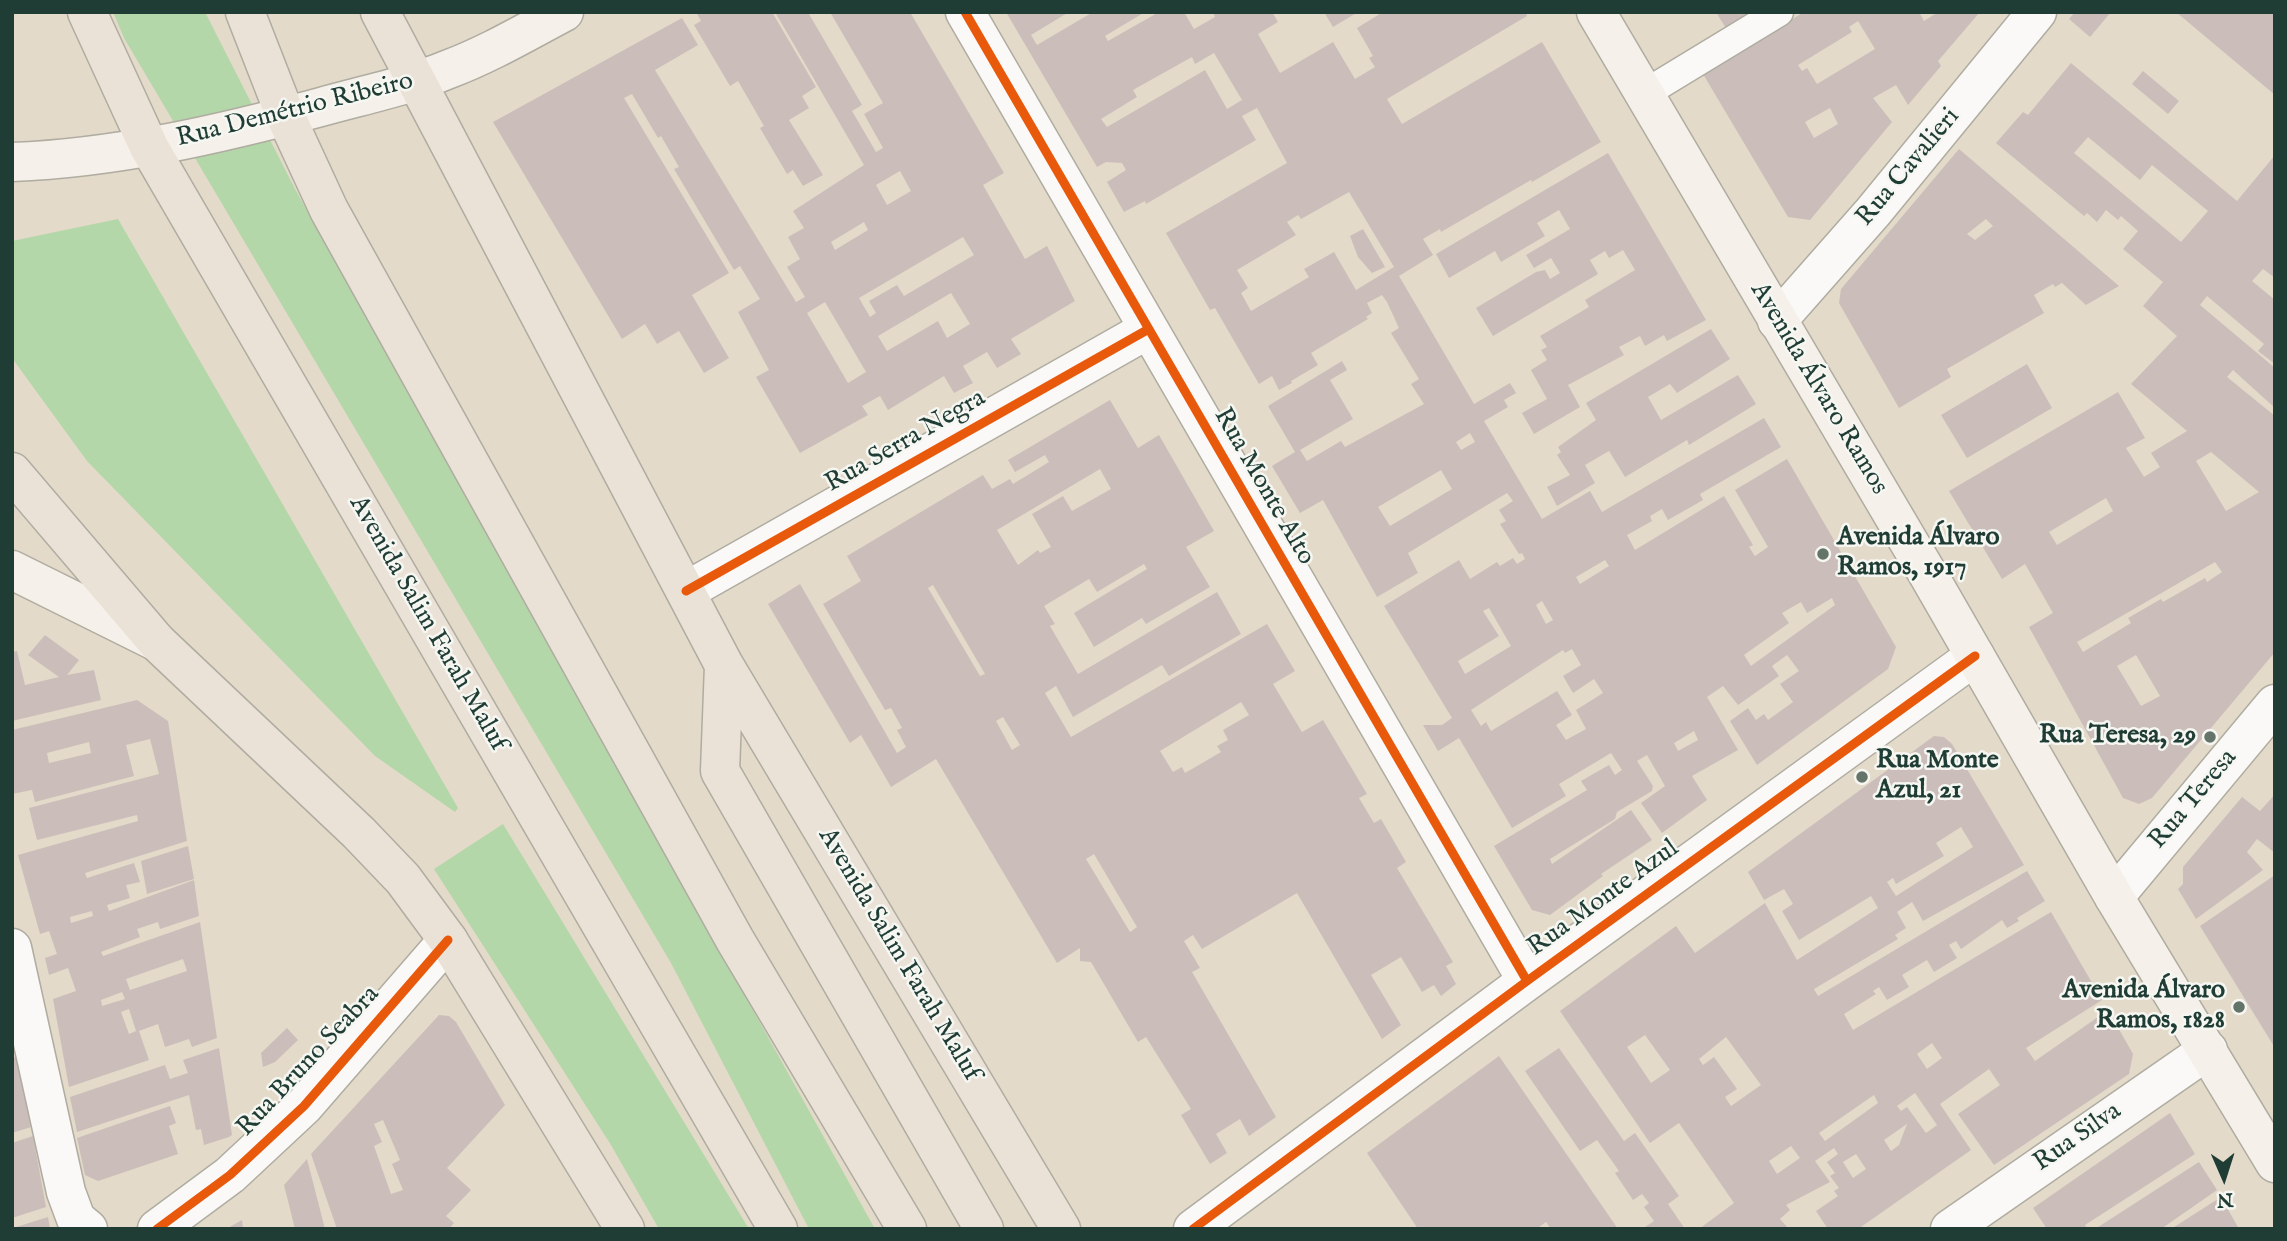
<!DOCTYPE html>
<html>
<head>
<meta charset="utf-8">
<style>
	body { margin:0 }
	#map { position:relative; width:2287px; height:1241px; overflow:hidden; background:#e3dac9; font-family:"IM FELL English",serif }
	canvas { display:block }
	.frame { position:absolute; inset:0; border:14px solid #1f3d34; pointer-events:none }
	.north { position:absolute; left:2189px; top:1143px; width:70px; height:70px; -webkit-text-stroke:5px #f6f6f2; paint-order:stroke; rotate:177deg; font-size:19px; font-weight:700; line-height:28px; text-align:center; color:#1f3d34 }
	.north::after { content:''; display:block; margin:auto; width:24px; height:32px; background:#1f3d34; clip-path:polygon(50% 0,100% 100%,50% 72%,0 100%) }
</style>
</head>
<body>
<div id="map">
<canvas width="2287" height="1241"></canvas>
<div class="frame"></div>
<div class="north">N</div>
</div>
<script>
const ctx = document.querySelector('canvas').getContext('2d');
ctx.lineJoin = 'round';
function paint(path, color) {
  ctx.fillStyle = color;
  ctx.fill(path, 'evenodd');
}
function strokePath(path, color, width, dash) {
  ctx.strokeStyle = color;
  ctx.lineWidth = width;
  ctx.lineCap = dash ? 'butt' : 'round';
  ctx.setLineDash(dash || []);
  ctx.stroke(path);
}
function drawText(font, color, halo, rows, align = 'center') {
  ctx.font = font + ' "IM FELL English",serif';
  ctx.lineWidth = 5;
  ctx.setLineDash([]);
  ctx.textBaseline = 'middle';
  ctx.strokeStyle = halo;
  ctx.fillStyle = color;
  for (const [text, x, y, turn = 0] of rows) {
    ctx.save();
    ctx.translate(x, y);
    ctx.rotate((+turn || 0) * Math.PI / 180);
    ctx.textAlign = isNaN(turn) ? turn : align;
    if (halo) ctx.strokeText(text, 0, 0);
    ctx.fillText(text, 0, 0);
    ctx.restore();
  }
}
paint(new Path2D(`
	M113 12H205L295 189 875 1229H809L671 963 124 38Z
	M118 219 458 808 455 812 375 756 87 461 12 358V241Z
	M503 824 749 1229H659L611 1145 434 869Z`), '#b4d7a9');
paint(new Path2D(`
	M696 12H772L816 87 802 96 809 108 789 120 823 175 803 186 793 170 787 174 760 128 764 126 738 81 730 86 694 25 701 21Z
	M775 12H813L809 14 862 105 852 111 876 152 883 148 864 114 883 103 830 12H910L1004 173 983 185 1025 259 1047 246 1075 301 1011 339 1021 354 997 368 987 352 963 366 973 383 954 393 944 376 888 410 880 396 862 406 868 415 800 453 756 377 769 370 738 312 760 299 740 266 734 270 674 169 679 167 661 136 658 138 632 94 624 98 729 273 692 295 729 358 704 373 679 331 657 344 645 324 622 339 493 122 682 18 698 45 655 70 796 302 805 297 787 267 800 259 788 237 804 228 793 211 864 165ZM900 171 911 191 887 205 876 185ZM864 222 868 230 835 250 831 242ZM963 237 974 255 904 296 897 285 869 301 876 313 870 317 859 298ZM951 293 970 324 947 338 938 321 887 351 878 336ZM825 302 866 372 848 383 807 313Z
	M1006 12H1069L1031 35 1037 45 1093 12H1145L1105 36 1108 41 1159 12H1184L1194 29 1215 17 1213 12H1272L1278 22 1258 34 1280 73 1333 42 1355 79 1375 67 1369 58 1373 56 1357 28 1383 12H1525L1527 16 1387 99 1402 124 1542 42 1601 142 1532 182 1531 180 1441 232 1440 229 1423 239 1433 255 1399 276 1474 404 1510 383 1516 393 1504 400 1508 407 1484 421 1542 519 1590 491 1602 512 1764 418 1781 447 1700 494 1703 500 1668 520 1662 509 1650 516 1652 521 1627 535 1635 550 1724 496 1753 545 1749 547 1755 556 1768 547 1735 490 1787 459 1896 647 1888 669 1757 765 1730 721 1748 708 1756 720 1764 714 1768 720 1793 702 1780 684 1799 671 1787 655 1772 666 1779 676 1738 705 1723 686 1707 697 1738 750 1692 776 1707 800 1662 833 1641 803 1665 786 1647 755 1637 761 1653 786 1652 791 1617 812 1615 819 1550 859 1552 864 1631 810 1652 840 1601 874 1603 876 1550 915 1532 910 1494 846 1587 790 1581 781 1609 765 1615 775 1622 770 1611 753 1559 784 1566 796 1512 828 1459 738 1438 751 1423 725H1442L1452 718 1384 606 1459 560 1470 579 1497 562 1500 566 1513 558 1517 564 1525 559 1522 553 1519 554 1500 524 1506 521 1499 510 1513 501 1507 493 1408 553 1418 573 1377 597 1323 500 1300 513 1272 466 1295 452 1268 406 1342 361 1347 370 1330 380 1353 419 1300 450 1307 461 1341 441 1345 447 1424 404 1411 384 1419 379 1391 333 1399 328 1387 302 1382 295 1367 303 1372 313 1366 317 1368 319 1311 353 1318 365 1291 381 1292 383 1279 390 1272 376 1259 384 1215 308 1210 310 1166 233 1287 163 1257 108 1242 116 1256 140 1146 204 1145 201 1124 212 1107 182 1126 170 1122 163 1106 162 1097 167ZM1214 53 1242 100 1227 109 1205 70 1107 127 1101 119 1137 97 1133 90 1192 57 1195 64ZM1349 192 1394 267 1356 290 1334 252 1304 269 1309 277 1251 311 1241 293 1248 288 1237 270 1296 235 1287 222 1298 215 1301 219ZM1470 433 1475 442 1461 450 1456 442ZM1441 470 1452 489 1390 526 1378 507ZM1605 560 1609 566 1580 584 1576 577ZM1832 598 1835 605 1751 666 1744 655 1789 623 1782 613 1801 602 1807 613ZM1542 601 1553 620 1546 624 1536 605ZM1489 608 1511 646 1465 674 1458 661 1499 636 1483 611ZM1572 649 1581 665 1563 676 1573 693 1594 679 1603 693 1576 710 1586 729 1566 740 1556 725 1572 715 1557 691 1491 731 1486 722 1481 726 1471 710 1563 650 1565 653ZM1694 731 1698 740 1678 751 1674 743Z
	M1324 12H1358L1333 27Z
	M1716 12H1758L1727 30Z
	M1804 12H1919L1924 21 1938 12H1980L1938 61 1941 66 1908 105 1896 85 1873 98 1892 122 1810 220 1788 217 1703 74ZM1858 21 1875 49 1817 84 1807 68 1802 71 1798 65 1852 32 1849 27ZM1830 108 1838 124 1814 138 1805 122Z
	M2075 12H2111L2090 37 2069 19Z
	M2176 12 2275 14V95Z
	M2071 63 2237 201 2275 155V278L2263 269 2252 281 2275 300V364L2258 351 2264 344 2207 296 2200 305 2275 368V408L2233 370 2227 377 2275 416V652L2152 798 2139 804 2123 798 2029 627 2053 613 2025 564 2002 579 1949 491 2118 392 2145 438 2126 448 2144 477 2160 467 2151 453 2187 431 2131 384 2177 336 2143 306 2163 282 2123 249 2138 231 2121 216 2118 220 2106 210 2097 222 2087 213 2084 216 1996 143 2023 112 2028 115ZM2088 137 2140 180 2152 165 2208 211 2181 242 2074 153ZM2211 452 2259 492 2226 511 2196 461ZM2106 498 2113 511 2057 545 2049 532ZM2215 562 2222 572 2207 582 2205 578 2163 602 2161 599 2128 618 2131 623 2083 652 2077 642ZM2136 655 2160 696 2141 706 2117 666Z
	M2143 71 2179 101 2168 114 2132 84Z
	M1959 149 2119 286 2086 305 2062 283 2055 287 2053 284 2034 295 2044 313 1947 369 1951 377 1899 408 1839 303 1841 289ZM1986 219 1993 226 1975 240 1967 234Z
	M1608 153 1706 320 1667 341 1664 335 1645 346 1640 336 1619 347 1624 355 1568 385 1580 407 1534 434 1522 413 1547 399 1531 370 1547 360 1541 350 1547 347 1540 336 1589 307 1585 300 1635 270 1623 250 1609 258 1605 251 1590 260 1598 274 1493 336 1476 308 1536 272 1545 270 1550 279 1560 273 1551 258 1534 268 1526 255 1570 229 1559 210 1537 223 1545 236 1501 262 1495 251 1449 278 1436 254Z
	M1363 229 1385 267 1372 273 1358 257 1350 236Z
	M1711 329 1730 359 1677 393 1670 384 1648 397 1661 420 1738 375 1756 404 1689 445 1687 440 1625 477 1609 451 1585 465 1595 483 1557 506 1547 487 1570 475 1557 455 1561 452 1558 447 1596 420 1586 403Z
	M2027 364 2052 408 1967 458 1941 415Z
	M1110 400 1138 448 1159 435 1214 531 1186 547 1210 587 1146 624 1142 618 1094 647 1074 613 1147 569 1144 564 1097 592 1089 579 1044 606 1055 624 1050 626 1078 674 1217 592 1241 634 1169 676 1162 665 1073 717 1056 686 1045 693 1071 737 1267 624 1295 671 1273 684 1302 732 1323 720 1367 794 1359 798 1374 823 1381 819 1406 862 1397 868 1453 962 1446 966 1456 984 1441 996 1434 985 1422 992 1401 957 1371 975 1401 1025 1382 1039 1297 893 1202 949 1193 935 1184 941 1200 968 1192 972 1276 1117 1249 1136 1240 1119 1216 1134 1227 1153 1210 1164 1181 1115 1191 1109 1146 1037 1138 1042 1091 962 1080 961V948L1057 963 936 759 891 787 861 735 850 743 768 604 800 584 897 753 906 747 897 730 902 728 891 708 885 710 823 604 861 581 847 556 983 475 992 489 1010 479 1013 484 1049 462 1045 455 1015 472 1008 460ZM1100 469 1111 489 1072 511 1063 496 1032 514 1051 547 1040 553 1038 550 1018 565 997 530ZM933 585 985 674 980 676 928 588ZM1241 702 1249 715 1223 730 1228 740 1217 746 1221 752 1185 773 1182 767 1173 772 1160 751ZM1003 717 1020 745 1012 750 996 721ZM1094 854 1137 927 1130 932 1086 859Z
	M45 635 79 660 67 675 94 670 101 700 12 721V652L17 651 25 685 59 677 28 655Z
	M137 700 168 721 187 841 85 873 87 878 134 863 140 882 126 885 130 898 107 905 109 911 194 880 199 916 160 929 158 922 137 929 140 937 101 952 103 956 200 922 217 1038 192 1047 189 1039 165 1047 158 1024 139 1031 149 1060 69 1087 53 999 76 991 68 968 49 975 45 958 57 954 49 931 40 934 18 855 138 821 137 815 37 840 29 808 159 774 150 739 126 745 134 776 35 802 32 790 12 794V730ZM89 742 91 753 49 763 47 753ZM92 911 93 916 71 923 70 917ZM183 959 187 971 130 990 126 979ZM122 992 125 999 102 1006 101 1000ZM129 1009 136 1031 129 1034 121 1012Z
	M1934 736 1944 737 1952 744 2024 865 1923 921 1912 902 1897 912 1906 928 1895 935 1898 939 1814 989 1818 996 2027 871 2045 901 2017 918 2019 921 2007 928 2002 920 1961 949 1956 941 1949 945 1957 958 1934 972 1927 960 1902 975 1909 987 1887 1000 1879 987 1873 991 1876 994 1844 1014 1853 1030 2051 912 2102 1000 2026 1048 2035 1061 2108 1010 2133 1054 2129 1074 1994 1165 1958 1114 2000 1085 1989 1069 1940 1104 1971 1150 1858 1229H1828L1816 1211 1838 1196 1834 1191 1839 1188 1830 1176 1835 1173 1827 1162 1838 1154 1834 1148 1815 1161 1830 1182 1786 1205 1790 1210 1780 1219 1789 1229H1699L1734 1203 1679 1123 1650 1143 1560 1011 1676 926 1695 953 1765 903 1797 960 1878 908 1871 896 1799 940 1782 911 1793 904 1784 889 1764 900 1748 872ZM1961 827 1973 847 1896 896 1887 882 1893 878 1896 884 1944 856 1936 843ZM1645 1035 1670 1070 1651 1083 1627 1047ZM1726 1037 1761 1085 1731 1106 1725 1097 1737 1089 1714 1057 1703 1065 1699 1059ZM1932 1043 1942 1058 1927 1069 1917 1054ZM1915 1093 1937 1125 1926 1133 1907 1107 1901 1111 1897 1106ZM1874 1095 1878 1103 1825 1141 1819 1133ZM1907 1124 1899 1145 1891 1151 1884 1140ZM1791 1146 1800 1158 1777 1174 1769 1161ZM1856 1154 1866 1169 1853 1178 1843 1162Z
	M2275 794V853L2257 839 2247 852 2263 870 2196 919 2178 889 2183 884V867L2242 797 2260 811Z
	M188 846 194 879 147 894 141 861Z
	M2275 875V1048L2200 926Z
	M439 1015 449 1016 456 1022 505 1105 447 1168 471 1190 446 1216 454 1223 449 1229H337L311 1154ZM383 1120 400 1160 392 1164 403 1190 391 1194 374 1146 382 1142 374 1124Z
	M287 1028 298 1040 275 1062 263 1067 261 1053Z
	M219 1048 232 1135 229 1137 204 1145 201 1129 196 1130 189 1095 77 1132 70 1097 165 1065 170 1079 188 1073 183 1060Z
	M1559 1048 1624 1141 1635 1133 1679 1196 1668 1204 1685 1229H1642L1654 1221 1644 1207 1649 1203 1642 1194 1633 1200 1615 1173 1619 1171 1597 1140 1580 1151 1525 1071Z
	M18 1056 31 1127 12 1133V1058Z
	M1499 1056 1618 1229H1551L1546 1222 1539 1227 1541 1229H1418L1367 1153Z
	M170 1106 176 1123 169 1126 178 1154 98 1181 85 1175 77 1138Z
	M2170 1113 2195 1154 2085 1225 2087 1229H2047L2033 1208Z
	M33 1136 46 1207 12 1218V1143Z
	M307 1159 325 1229H295L284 1185Z
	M2199 1162 2217 1190 2161 1229H2095Z
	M2221 1197 2239 1229H2171Z
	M48 1217 50 1229H13V1228Z
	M242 1220 243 1229H226Z`), '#cbbeba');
const service = new Path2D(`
	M1644 94 1779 12`);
const minor = new Path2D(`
	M965 12 1527 981
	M1777 321 1873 212 2037 12
	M686 591 1147 330
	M2114 897 2275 704
	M12 948 66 1192 76 1219 88 1229
	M157 1229 230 1175 304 1106 448 940
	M1193 1229 1527 981 1975 656
	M1950 1229 2208 1050`);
const secondary = new Path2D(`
	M1596 12 1929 576 2114 897 2275 1163
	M12 162C117 158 220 134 321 107 364 95 408 86 449 69 489 54 526 32 564 12
	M12 570 157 642`);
const trunk = new Path2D(`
	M87 12 149 147 778 1229
	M245 12 286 117 329 210 735 940 907 1229
	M380 12 724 665 1061 1229
	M12 472 157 642 359 833 403 879 448 940 625 1229
	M724 665 720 771 984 1229`);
strokePath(service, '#afaca1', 31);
strokePath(minor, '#afaca1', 41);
strokePath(secondary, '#afaca1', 41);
strokePath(trunk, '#afaca1', 41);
strokePath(service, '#fbf9f7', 28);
strokePath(minor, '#fbf9f7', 38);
strokePath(secondary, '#f5f0e9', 38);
strokePath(trunk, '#ebe2d7', 38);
strokePath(new Path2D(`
	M965 12 1527 981
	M686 591 1147 330
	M157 1229 230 1175 304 1106 448 940
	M1193 1229 1527 981 1975 656`), '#e8590c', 9);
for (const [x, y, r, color] of [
	[1823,554,7,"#647468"],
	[2210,737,7,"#647468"],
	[1862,777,7,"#647468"],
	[2239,1007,7,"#647468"]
]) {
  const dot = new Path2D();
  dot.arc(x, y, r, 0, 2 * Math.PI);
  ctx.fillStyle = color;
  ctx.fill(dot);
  strokePath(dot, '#f6f6f2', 2.5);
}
drawText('26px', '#1f3d34', '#f6f6f2', [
	["Rua Demétrio Ribeiro",295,111,-14],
	["Rua Cavalieri",1909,168,-50],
	["Avenida Álvaro Ramos",1818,389,59],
	["Rua Serra Negra",906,442,-30],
	["Rua Monte Alto",1263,487,60],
	["Avenida Salim Farah Maluf",427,624,60],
	["Rua Teresa",2194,800,-50],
	["Rua Monte Azul",1604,899,-36],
	["Avenida Salim Farah Maluf",898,955,59],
	["Rua Bruno Seabra",309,1062,-47],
	["Rua Silva",2078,1138,-35]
]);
drawText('bold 26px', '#1f3d34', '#f6f6f2', [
	["Avenida Álvaro",1837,539],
	["Ramos, 1917",1837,569],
	["Rua Teresa, 29",2196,737,"right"],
	["Rua Monte",1876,762],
	["Azul, 21",1876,792],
	["Avenida Álvaro",2225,992,"right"],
	["Ramos, 1828",2225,1022,"right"]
], 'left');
</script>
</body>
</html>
